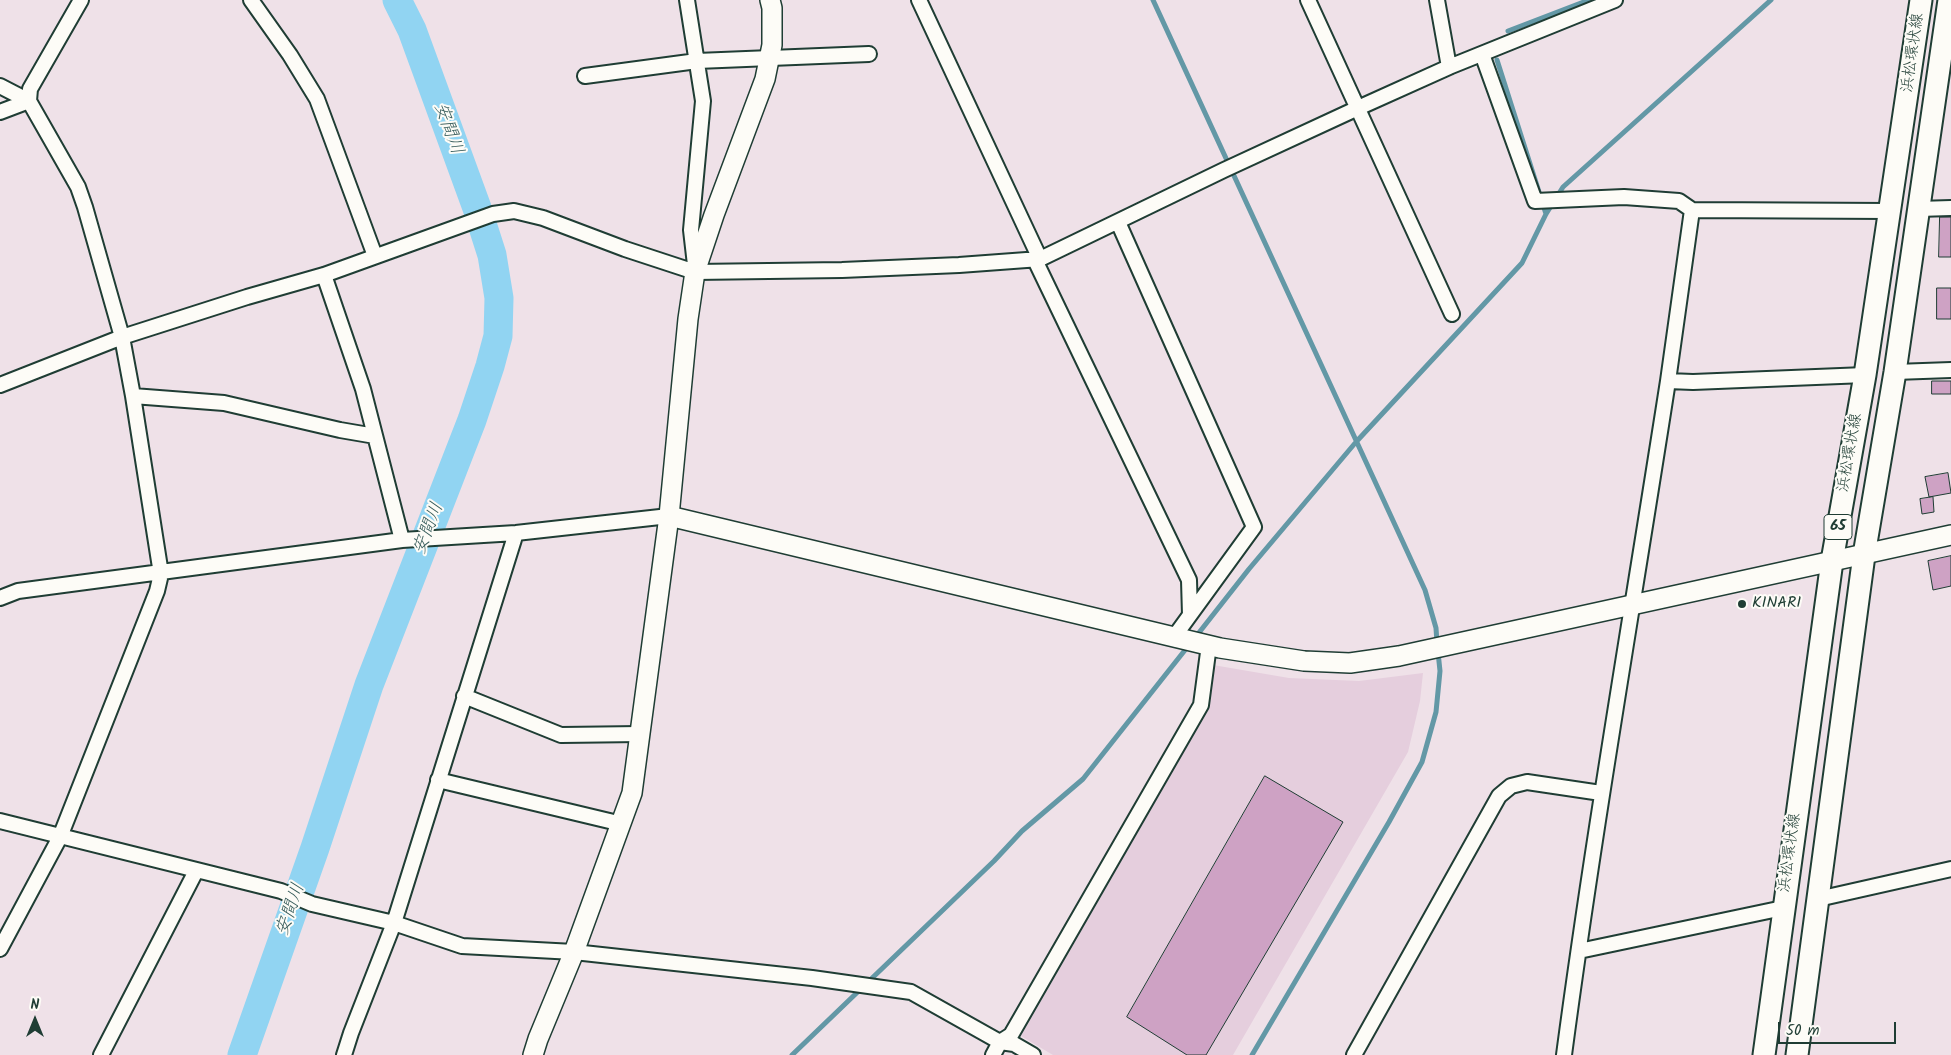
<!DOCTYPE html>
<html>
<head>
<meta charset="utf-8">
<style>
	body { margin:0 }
	#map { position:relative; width:1951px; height:1055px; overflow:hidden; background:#efe1e8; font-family:Kalam,sans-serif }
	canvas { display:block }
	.north { position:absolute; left:10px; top:995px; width:50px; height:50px; -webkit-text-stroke:4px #fdfcf7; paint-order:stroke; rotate:0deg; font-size:14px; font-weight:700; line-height:20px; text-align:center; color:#1f3d34 }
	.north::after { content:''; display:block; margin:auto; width:18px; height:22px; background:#1f3d34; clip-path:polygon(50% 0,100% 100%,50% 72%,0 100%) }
	.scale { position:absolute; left:1778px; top:1022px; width:118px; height:22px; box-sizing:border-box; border:2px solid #1f3d34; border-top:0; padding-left:6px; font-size:15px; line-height:18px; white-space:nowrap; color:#1f3d34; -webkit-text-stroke:4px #fdfcf7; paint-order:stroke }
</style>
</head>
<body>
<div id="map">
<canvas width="1951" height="1055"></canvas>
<div class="north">N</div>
<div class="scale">50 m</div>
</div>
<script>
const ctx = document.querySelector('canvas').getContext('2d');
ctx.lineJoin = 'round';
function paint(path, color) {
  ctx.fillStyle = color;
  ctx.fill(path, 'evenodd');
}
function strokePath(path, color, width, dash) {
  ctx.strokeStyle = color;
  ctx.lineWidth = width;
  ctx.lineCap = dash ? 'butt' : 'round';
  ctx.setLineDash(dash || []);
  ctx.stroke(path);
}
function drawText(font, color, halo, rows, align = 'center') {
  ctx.font = font + ' Kalam,"Klee One",sans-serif';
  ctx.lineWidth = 4;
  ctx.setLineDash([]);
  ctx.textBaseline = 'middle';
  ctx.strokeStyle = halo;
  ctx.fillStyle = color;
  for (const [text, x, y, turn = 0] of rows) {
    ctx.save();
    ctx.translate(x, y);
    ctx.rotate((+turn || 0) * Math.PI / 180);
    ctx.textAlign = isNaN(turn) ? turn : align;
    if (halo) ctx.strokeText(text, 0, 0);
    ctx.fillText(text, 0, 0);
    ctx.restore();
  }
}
paint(new Path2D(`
	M1213 665 1289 678 1359 681 1423 673 1420 701 1408 752 1233 1055H1053L1021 1036 1207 711Z`), '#e5cedd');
strokePath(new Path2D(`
	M1153 0 1425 590 1436 628 1437 643
	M1508 31 1589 0
	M1497 60 1546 214
	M1194 639 1249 569 1356 442 1522 263 1546 214 1563 187 1771 0
	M792 1055 994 861 1022 831 1083 779 1189 645
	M1252 1055 1389 822 1422 762 1436 712 1440 671 1438 652`), '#6398a6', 5);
strokePath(new Path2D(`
	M242 1055 315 848 369 685 472 420 490 366 498 336 499 298 492 255 477 208 412 30 397 0`), '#91d4f2', 29);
const building = new Path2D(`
	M1940 217H1951V257H1939Z
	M1937 288H1951V319H1937Z
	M1932 381H1951V394H1932Z
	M1948 473 1951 493 1929 497 1925 477Z
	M1933 497 1934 512 1922 514 1920 499Z
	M1951 556V586L1933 590 1928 561Z
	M1265 776 1343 822 1206 1055H1187L1127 1017Z`);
paint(building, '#cea2c4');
strokePath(building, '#1f3d34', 1);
const street = new Path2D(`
	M251 0 290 55 317 99 375 256
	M687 0 703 101 691 230 695 265
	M919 0 1040 259
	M1308 0 1452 314
	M1437 0 1449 67
	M1482 54 1535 201 1624 197 1679 201 1692 210 1668 381
	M585 76 697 61 869 54
	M0 86 29 101 78 187 85 207 122 337 133 396 161 574 157 591 60 837 0 949
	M0 112 29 101 30 89 81 0
	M1918 209 1951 208
	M1692 210 1891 211
	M1118 222 1254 527 1174 637
	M1035 260 1189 580 1190 615
	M324 275 363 389 402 540
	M1895 372 1951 370
	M0 385 122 337 247 297 324 275 493 214 514 211 543 218 625 249 695 272 842 270 959 265 1040 259 1224 170 1358 108 1449 67 1615 0
	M133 396 224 403 340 430 375 436
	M0 598 18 591 402 540 516 533 669 516
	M464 696 561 735 640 734
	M438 780 622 824
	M0 821 281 891 312 904 394 923 462 946 574 952 812 978 911 992 1000 1042 1014 1044 1033 1055
	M1818 899 1951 869
	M1579 951 1783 908
	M101 1055 196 871
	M344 1055 351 1033 394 923 516 533
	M993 1055 1000 1042 1011 1035 1201 705 1209 645
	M1354 1055 1499 796 1511 786 1527 782 1601 793
	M1564 1055C1594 830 1633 606 1668 381L1693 382 1865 375`);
const secondary = new Path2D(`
	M669 516 1220 648 1304 661 1350 663 1399 656 1951 535
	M533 1055 538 1039 574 952 632 793 669 516 688 319 695 272 714 215 765 79 772 45V8L770 0`);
const primary = new Path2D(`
	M1764 1055 1832 561 1865 375 1921 0
	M1797 1055 1864 555 1895 372 1949 0`);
strokePath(street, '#1f3d34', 18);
strokePath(secondary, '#1f3d34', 22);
strokePath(primary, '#1f3d34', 25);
strokePath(street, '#fdfcf7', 14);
strokePath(secondary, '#fdfcf7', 19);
strokePath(primary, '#fdfcf7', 21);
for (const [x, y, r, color] of [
	[1742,604,5,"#1f3d34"]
]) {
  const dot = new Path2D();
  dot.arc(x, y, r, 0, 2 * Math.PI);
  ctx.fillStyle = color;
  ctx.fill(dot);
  strokePath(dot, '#fdfcf7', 2);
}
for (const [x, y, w] of [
	[1838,527,28]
]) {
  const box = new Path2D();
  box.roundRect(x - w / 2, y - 12.5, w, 25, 4);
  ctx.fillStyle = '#fdfcf7';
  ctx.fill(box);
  strokePath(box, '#1f3d34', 1);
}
drawText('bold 15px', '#1f3d34', null, [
	["65",1838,527]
]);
drawText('16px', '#1f3d34', '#fdfcf7', [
	["浜松環状線",1914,53,-82],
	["浜松環状線",1851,453,-80],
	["浜松環状線",1791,853,-82]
]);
drawText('16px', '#1f3d34', '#fdfcf7', [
	["KINARI",1752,604]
], 'left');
drawText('italic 18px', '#365b5a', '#fdfcf7', [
	["安間川",447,129,70],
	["安間川",430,529,-69],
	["安間川",292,910,-71]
]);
</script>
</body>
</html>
